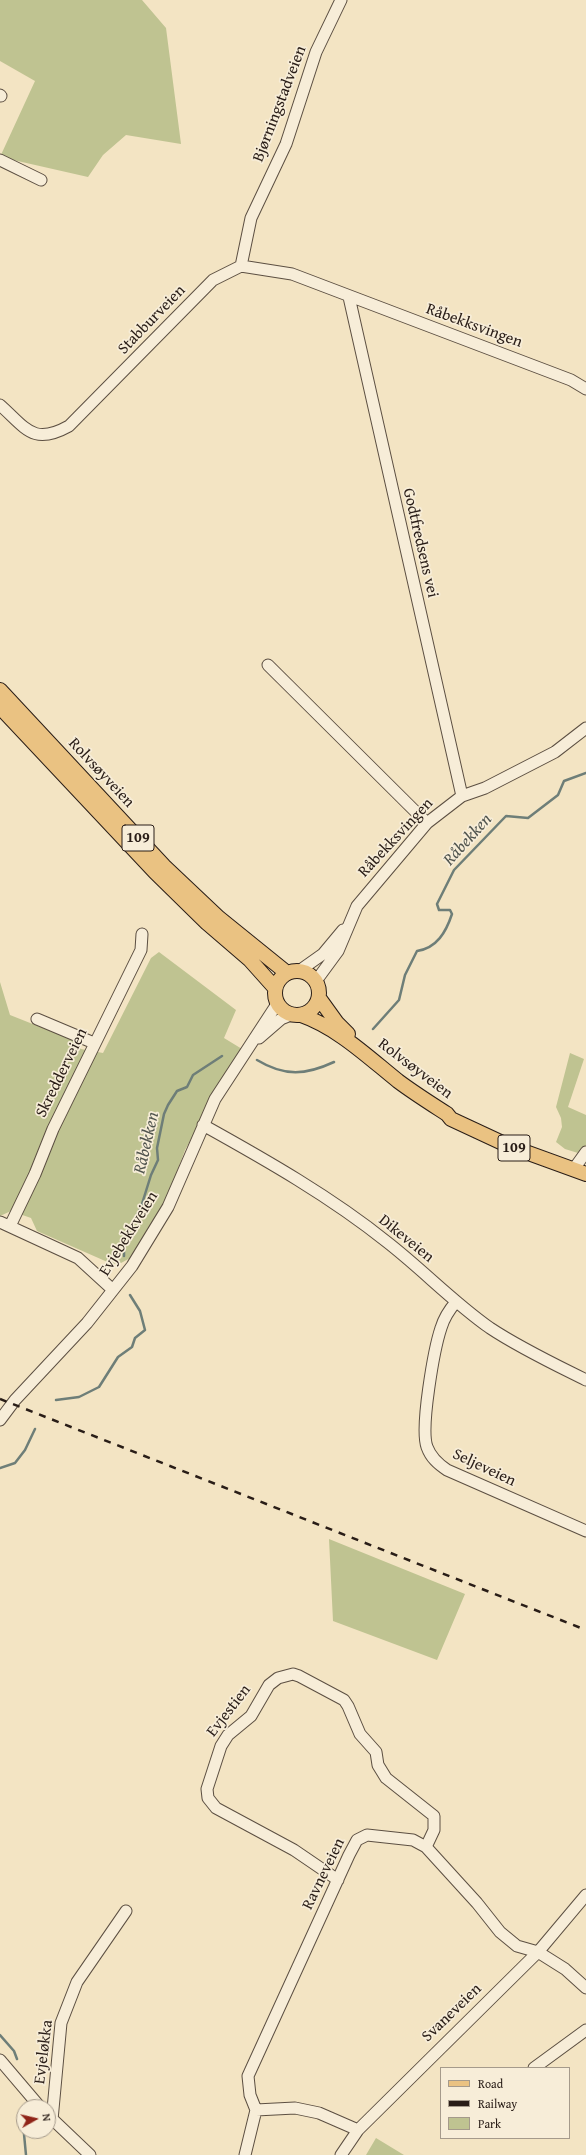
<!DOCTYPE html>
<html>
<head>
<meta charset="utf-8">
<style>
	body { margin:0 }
	#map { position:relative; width:586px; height:2155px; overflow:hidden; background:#f3e4c3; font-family:"Gentium Book Plus",serif }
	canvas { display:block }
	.legend { position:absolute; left:440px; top:2067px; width:130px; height:72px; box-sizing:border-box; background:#f7edd8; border:1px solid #a59a8b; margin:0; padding:5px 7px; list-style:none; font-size:12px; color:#291d17 }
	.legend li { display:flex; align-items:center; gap:8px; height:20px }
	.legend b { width:20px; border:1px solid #a59a8b }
	.north { position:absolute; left:16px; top:2099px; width:40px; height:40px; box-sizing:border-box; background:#f7edd8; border:1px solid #a59a8b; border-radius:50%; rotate:82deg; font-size:11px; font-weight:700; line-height:16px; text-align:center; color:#291d17 }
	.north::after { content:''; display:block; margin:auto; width:14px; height:18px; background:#8f2418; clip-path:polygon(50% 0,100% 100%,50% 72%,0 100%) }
</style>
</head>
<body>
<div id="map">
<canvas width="586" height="2155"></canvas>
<ul class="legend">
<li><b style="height:5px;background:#eac282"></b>Road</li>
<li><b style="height:5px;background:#291d17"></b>Railway</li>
<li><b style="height:11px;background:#bfc391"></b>Park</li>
</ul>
<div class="north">N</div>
</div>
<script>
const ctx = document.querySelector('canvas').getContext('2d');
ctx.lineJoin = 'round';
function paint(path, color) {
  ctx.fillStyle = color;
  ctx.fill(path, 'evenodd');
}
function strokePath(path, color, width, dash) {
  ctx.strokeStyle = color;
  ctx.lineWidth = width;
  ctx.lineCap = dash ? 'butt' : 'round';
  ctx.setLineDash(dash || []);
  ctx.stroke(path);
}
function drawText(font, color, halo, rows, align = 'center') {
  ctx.font = font + ' "Gentium Book Plus",serif';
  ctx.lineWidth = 3.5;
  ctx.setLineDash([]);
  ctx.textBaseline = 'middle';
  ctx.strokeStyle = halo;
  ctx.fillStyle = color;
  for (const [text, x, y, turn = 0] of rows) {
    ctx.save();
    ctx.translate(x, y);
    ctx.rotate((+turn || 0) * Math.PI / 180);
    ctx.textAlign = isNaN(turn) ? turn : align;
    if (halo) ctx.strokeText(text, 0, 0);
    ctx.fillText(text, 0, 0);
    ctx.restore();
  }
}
paint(new Path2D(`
	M0 0H142L166 28 181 144 126 135 103 155 88 177 0 157 35 81 0 61Z
	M159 952 236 1010 224 1038 242 1049 185 1150 163 1209 134 1256 121 1263 112 1264 37 1231 31 1218 11 1211 0 1216V982L10 1015 73 1040 81 1049 103 1053 151 958Z
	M570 1053 584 1059 568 1107 586 1115V1145L578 1153 565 1149 556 1142 562 1127 561 1118 556 1107Z
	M329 1539 465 1594 437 1660 333 1621Z
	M376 2138 404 2155H366Z`), '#bfc391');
strokePath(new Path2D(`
	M373 1029 399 1000 405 975 417 951C437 948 446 932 452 914L450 910H439L437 904 454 870 506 816 528 818 558 795 564 781 586 773
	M257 1060C285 1077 306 1075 334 1062
	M124 1256V1245L128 1232 141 1207 151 1175 158 1160 157 1148 164 1114 168 1105 177 1091 187 1087 193 1075 222 1056
	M56 1400 79 1397 99 1387 118 1357 132 1347 135 1338 145 1330 140 1311 130 1295
	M0 1468 15 1463 25 1450 35 1429
	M0 2035 14 2051 17 2059
	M22 2113 26 2155`), '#6e7e78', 2.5);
const minor = new Path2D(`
	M0 95 1 96
	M0 160 41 180
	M241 266 251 218 286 144 316 52 341 0
	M349 297 462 796
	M0 405C26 428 33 446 69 426L213 280 241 266 292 274 571 380 586 389
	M268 665 427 823
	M299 971 323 954 343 930
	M316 981 338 951 357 906 427 823 462 796 485 788 555 752 586 728
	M37 1019 94 1043
	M259 1038 281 1019 291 1015
	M203 1125C266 1160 331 1197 387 1242 423 1270 453 1302 490 1328 520 1348 554 1364 586 1380
	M573 1170 586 1152
	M0 1222 78 1258 113 1290
	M10 1226 35 1174 53 1129 141 950 142 934
	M456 1302C449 1310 444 1318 441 1328 434 1349 420 1428 427 1447 431 1458 438 1464 447 1470L586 1531
	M0 1420 15 1400 87 1323 132 1266 168 1207 215 1099 277 1004
	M338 1880 294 1850 216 1808 208 1798 207 1789 221 1746 228 1735 251 1716 269 1685 278 1678 293 1674 299 1676 344 1700 348 1706 360 1734 376 1752 378 1765 386 1778 434 1816V1830L426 1847
	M0 2060 40 2107
	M534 2068 586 2030
	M256 2110 250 2095 248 2076 349 1855 357 1840 367 1835 413 1840 426 1847 477 1903 500 1932 517 1946 538 1952 565 1969 586 1988
	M48 2115 90 2155
	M52 2120 61 2023 77 1982 126 1911
	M245 2155 256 2110 295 2108 319 2113 358 2130
	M341 2155 358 2130 538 1952 586 1895`);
const major = new Path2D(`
	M0 690 164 866 219 918 287 973
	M0 707 155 872 207 923 250 960 275 988
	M275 993a22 22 0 1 1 44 0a22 22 0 1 1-44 0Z
	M319 998 337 1023 348 1034
	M301 1015C338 1028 368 1057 398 1081 414 1093 430 1103 447 1114L451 1119 509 1146 586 1174`);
strokePath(minor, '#5c4f42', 13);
strokePath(major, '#291d17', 16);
strokePath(minor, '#f7edd8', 11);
strokePath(major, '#eac282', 14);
strokePath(new Path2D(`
	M0 1399 586 1630`), '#291d17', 2.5, [7, 7]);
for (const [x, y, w] of [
	[138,838,32],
	[514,1148,32]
]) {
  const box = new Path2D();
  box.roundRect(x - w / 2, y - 13, w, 26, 3);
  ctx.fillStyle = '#f7edd8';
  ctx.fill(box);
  strokePath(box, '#291d17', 1);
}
drawText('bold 15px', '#291d17', null, [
	["109",138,838],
	["109",514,1148]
]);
drawText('16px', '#291d17', '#f7edd8', [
	["Bjørningstadveien",280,104,-69],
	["Stabburveien",152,320,-46],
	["Råbekksvingen",474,326,20],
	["Godtfredsens vei",420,543,77],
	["Rolvsøyveien",101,773,47],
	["Råbekksvingen",396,838,-47],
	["Rolvsøyveien",415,1069,37],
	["Skredderveien",62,1073,-64],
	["Evjebekkveien",129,1234,-58],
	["Dikeveien",406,1239,39],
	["Seljeveien",484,1468,25],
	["Evjestien",229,1711,-52],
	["Ravneveien",324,1874,-64],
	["Svaneveien",452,2013,-44],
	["Evjeløkka",44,2052,-83]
]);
drawText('italic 17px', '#51554f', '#f7edd8', [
	["Råbekken",468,840,-48],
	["Råbekken",147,1143,-77]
]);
</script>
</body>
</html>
